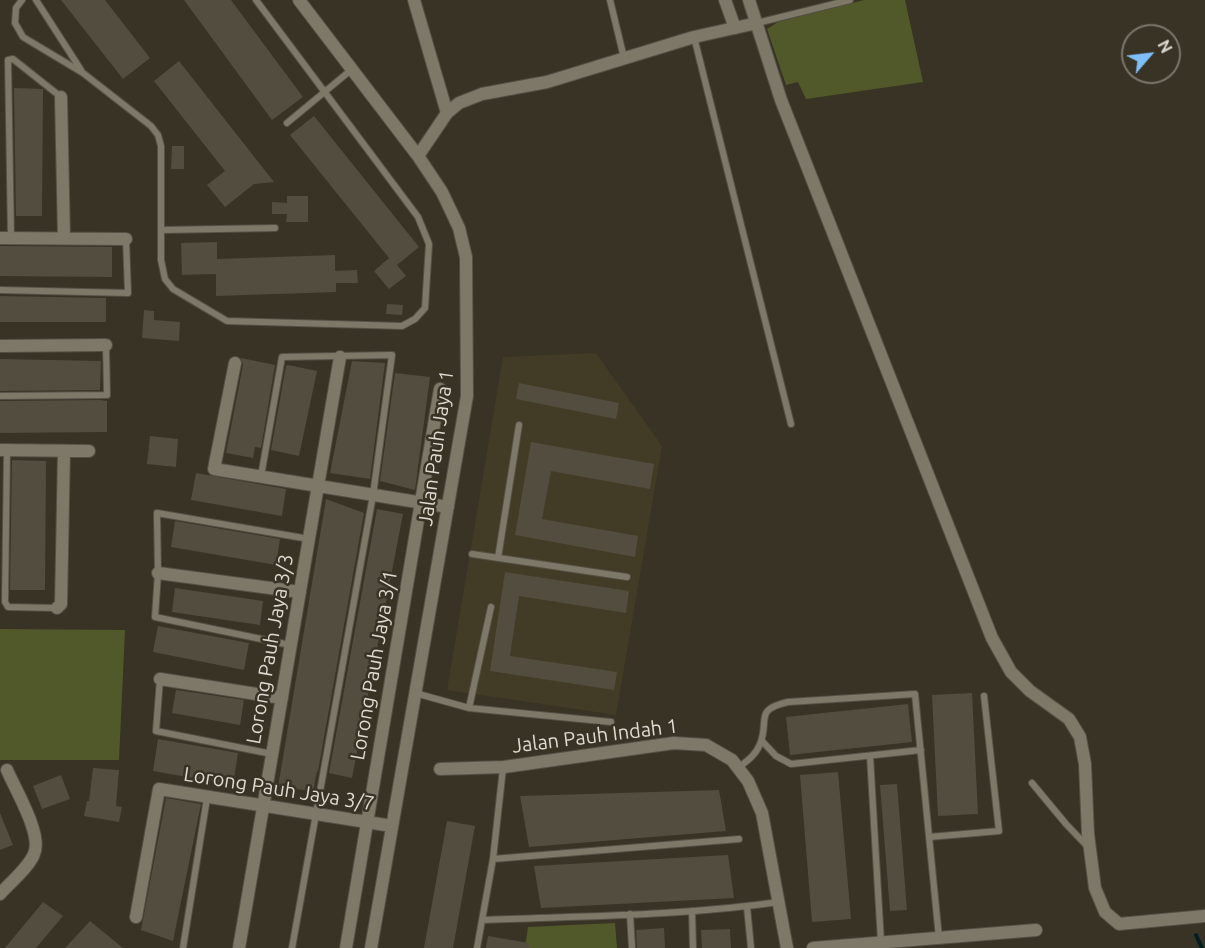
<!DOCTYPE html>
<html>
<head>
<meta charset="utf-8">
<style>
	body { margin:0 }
	#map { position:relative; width:1205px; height:948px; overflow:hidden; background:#383325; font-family:Ubuntu,sans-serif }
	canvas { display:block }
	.north { position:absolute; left:1121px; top:24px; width:60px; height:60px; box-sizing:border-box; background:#383325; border:2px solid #7a766a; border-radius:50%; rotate:62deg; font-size:16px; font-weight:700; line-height:24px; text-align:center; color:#dedad2 }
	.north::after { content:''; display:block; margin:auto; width:21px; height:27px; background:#7ebef9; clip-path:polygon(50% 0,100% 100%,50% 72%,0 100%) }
</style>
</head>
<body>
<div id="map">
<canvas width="1205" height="948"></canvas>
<div class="north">N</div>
</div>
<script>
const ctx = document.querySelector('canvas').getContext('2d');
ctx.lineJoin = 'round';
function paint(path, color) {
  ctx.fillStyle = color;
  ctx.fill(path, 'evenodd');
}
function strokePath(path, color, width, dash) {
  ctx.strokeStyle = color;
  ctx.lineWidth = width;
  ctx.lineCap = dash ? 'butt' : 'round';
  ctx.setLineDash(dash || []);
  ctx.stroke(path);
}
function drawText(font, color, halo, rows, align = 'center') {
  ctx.font = font + ' Ubuntu,sans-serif';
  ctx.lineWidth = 5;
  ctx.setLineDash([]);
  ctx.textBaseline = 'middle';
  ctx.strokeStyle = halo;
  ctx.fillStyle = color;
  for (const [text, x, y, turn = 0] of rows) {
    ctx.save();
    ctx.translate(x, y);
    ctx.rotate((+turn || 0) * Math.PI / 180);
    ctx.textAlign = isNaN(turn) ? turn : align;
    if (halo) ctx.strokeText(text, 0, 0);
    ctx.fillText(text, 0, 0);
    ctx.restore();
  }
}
paint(new Path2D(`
	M596 353 662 446 616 715 447 690 503 357Z`), '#423b26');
paint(new Path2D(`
	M864 0H905L923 82 806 99 798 82 786 85 767 29 778 22Z
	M0 629 125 630 119 760H0Z
	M615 923 617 948H525L528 927Z`), '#51592a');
strokePath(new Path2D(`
	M1196 935 1202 948`), '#002023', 4);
paint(new Path2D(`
	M61 0H105L150 58 123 79Z
	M184 0H231L303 97 272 120Z
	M179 61 274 182 254 184 225 207 207 185 225 171 154 81Z
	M14 88 43 89 42 216H16Z
	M314 116 419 247 397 265 406 276 389 289 374 271 389 258 290 135Z
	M172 146H184V169H171Z
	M287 196H308V222H286L287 214H272V202L287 203Z
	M217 242V259L335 255V271L357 270 358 283H336V292L216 296V274L182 275 181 243Z
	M0 246 112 247V277L0 276Z
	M0 296 106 298V322H0Z
	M387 304 403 305 402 315 386 314Z
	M144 310 154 311V320L180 322 179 341 142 338Z
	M241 358 275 365 261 448 255 447 253 458 226 453 243 365Z
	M0 359 101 361 100 390 0 391Z
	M352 361 385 363 370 479 330 473Z
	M288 365 317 371 299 456 271 450 286 366Z
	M395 373 430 377 415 490 380 481Z
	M519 383 619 403 616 419 516 399Z
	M100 400 107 401V432L0 433V401Z
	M150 436 178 439 176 467 147 464Z
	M531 442 654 464 650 489 551 471 542 519 638 536 635 557 515 535Z
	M12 460 46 461 45 590H10Z
	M196 473 286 489 282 516 191 500Z
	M326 499 364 513 318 771H317L313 791 278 787Z
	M377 509 403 514 352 778 329 773Z
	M175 521 280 539 276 565 171 547Z
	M505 572 629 591 626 613 519 596 510 656 617 672 614 690 490 671Z
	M175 588 263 601 260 625 172 612Z
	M158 626 249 643 244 670 153 652Z
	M176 690 244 700 240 725 172 713Z
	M972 693 978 814 938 816 932 695Z
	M908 704 912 742 790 755 786 717Z
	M158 739 238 753 233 785 153 771Z
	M93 768 119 770 116 806 122 807 119 822 84 816 87 801H89Z
	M838 772 851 919 812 922 800 775Z
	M61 775 70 799 42 809 33 786Z
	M897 784 907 910 890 911 880 785Z
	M719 790 726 831 529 847 520 796Z
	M166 798 201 804 173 941 141 930Z
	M0 813 13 845 0 850Z
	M447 821 475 826 453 948H424Z
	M728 855 734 898 541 908 534 866Z
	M43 902 63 916 36 948H5Z
	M90 921 123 948H65Z
	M664 928 665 948H637L636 930Z
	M730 929 731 948H702L701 930Z
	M488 936 529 943V948H486Z`), '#534d3f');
const service = new Path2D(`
	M22 0 16 8 15 23 23 37 83 73 151 126 158 135 161 146V260L165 279 173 289 227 321 402 326 415 319 425 308 429 244 418 217 256 0
	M36 0 81 70
	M610 0 624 58
	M757 23 850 0
	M694 37 791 424
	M287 123 351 70
	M162 230 275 228
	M11 238 8 60 13 59 61 97
	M0 290 128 293 126 239
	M0 396 107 395 106 345
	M7 451 5 602 8 607 56 608
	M261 476 282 357 392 355 373 495 292 948
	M472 554 627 577
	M498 558 519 425
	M290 645 155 617 158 573 157 513 309 539
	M160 679 156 731 272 754
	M415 693 469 708 611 722
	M469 708 491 607
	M762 741 776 756 791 764 921 750
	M870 756 881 942
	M738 768C747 761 756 755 760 744 770 720 753 710 788 702L915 694 939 938
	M1032 783 1066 824 1087 846
	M929 837 999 831 984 696
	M493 859 739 839
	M747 907 751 948
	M692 911 693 948
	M630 914 632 948
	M483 920C581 916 681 916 779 902
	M183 948 207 798
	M477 948 493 859 503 768`);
const minor = new Path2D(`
	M299 0 418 156 442 192 459 228 466 257 467 396 371 948
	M414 0 447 113
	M725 0 735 28
	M749 0 781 100 992 638 1011 672 1030 691 1069 719 1080 737 1085 764 1088 834 1095 888 1105 912 1119 924 1205 916
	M61 97 64 238
	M418 156 447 113 459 103 482 94 547 82 694 37 757 23
	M0 238 126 239
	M0 346 106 345
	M235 363 214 469 448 507
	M0 450 89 451
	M158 573 300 592
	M57 608 61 604 64 451
	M160 679 282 698
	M440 769 504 767 674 743 706 745 732 760 748 781 762 813 787 948
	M0 894C10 883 29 867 34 854 43 835 15 789 7 770
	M136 917 159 789 392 826
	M239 948 340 357
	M346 948 440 389
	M813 948 1036 930`);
strokePath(service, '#555045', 8);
strokePath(minor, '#555045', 14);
strokePath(service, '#7d7868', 6);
strokePath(minor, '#7d7868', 12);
drawText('20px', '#dedad2', '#383325', [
	["Jalan Pauh Jaya 1",436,448,-82],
	["Lorong Pauh Jaya 3/3",270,649,-80],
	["Lorong Pauh Jaya 3/1",374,665,-80],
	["Jalan Pauh Indah 1",595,736,-7],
	["Lorong Pauh Jaya 3/7",279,789,9]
]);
</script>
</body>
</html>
